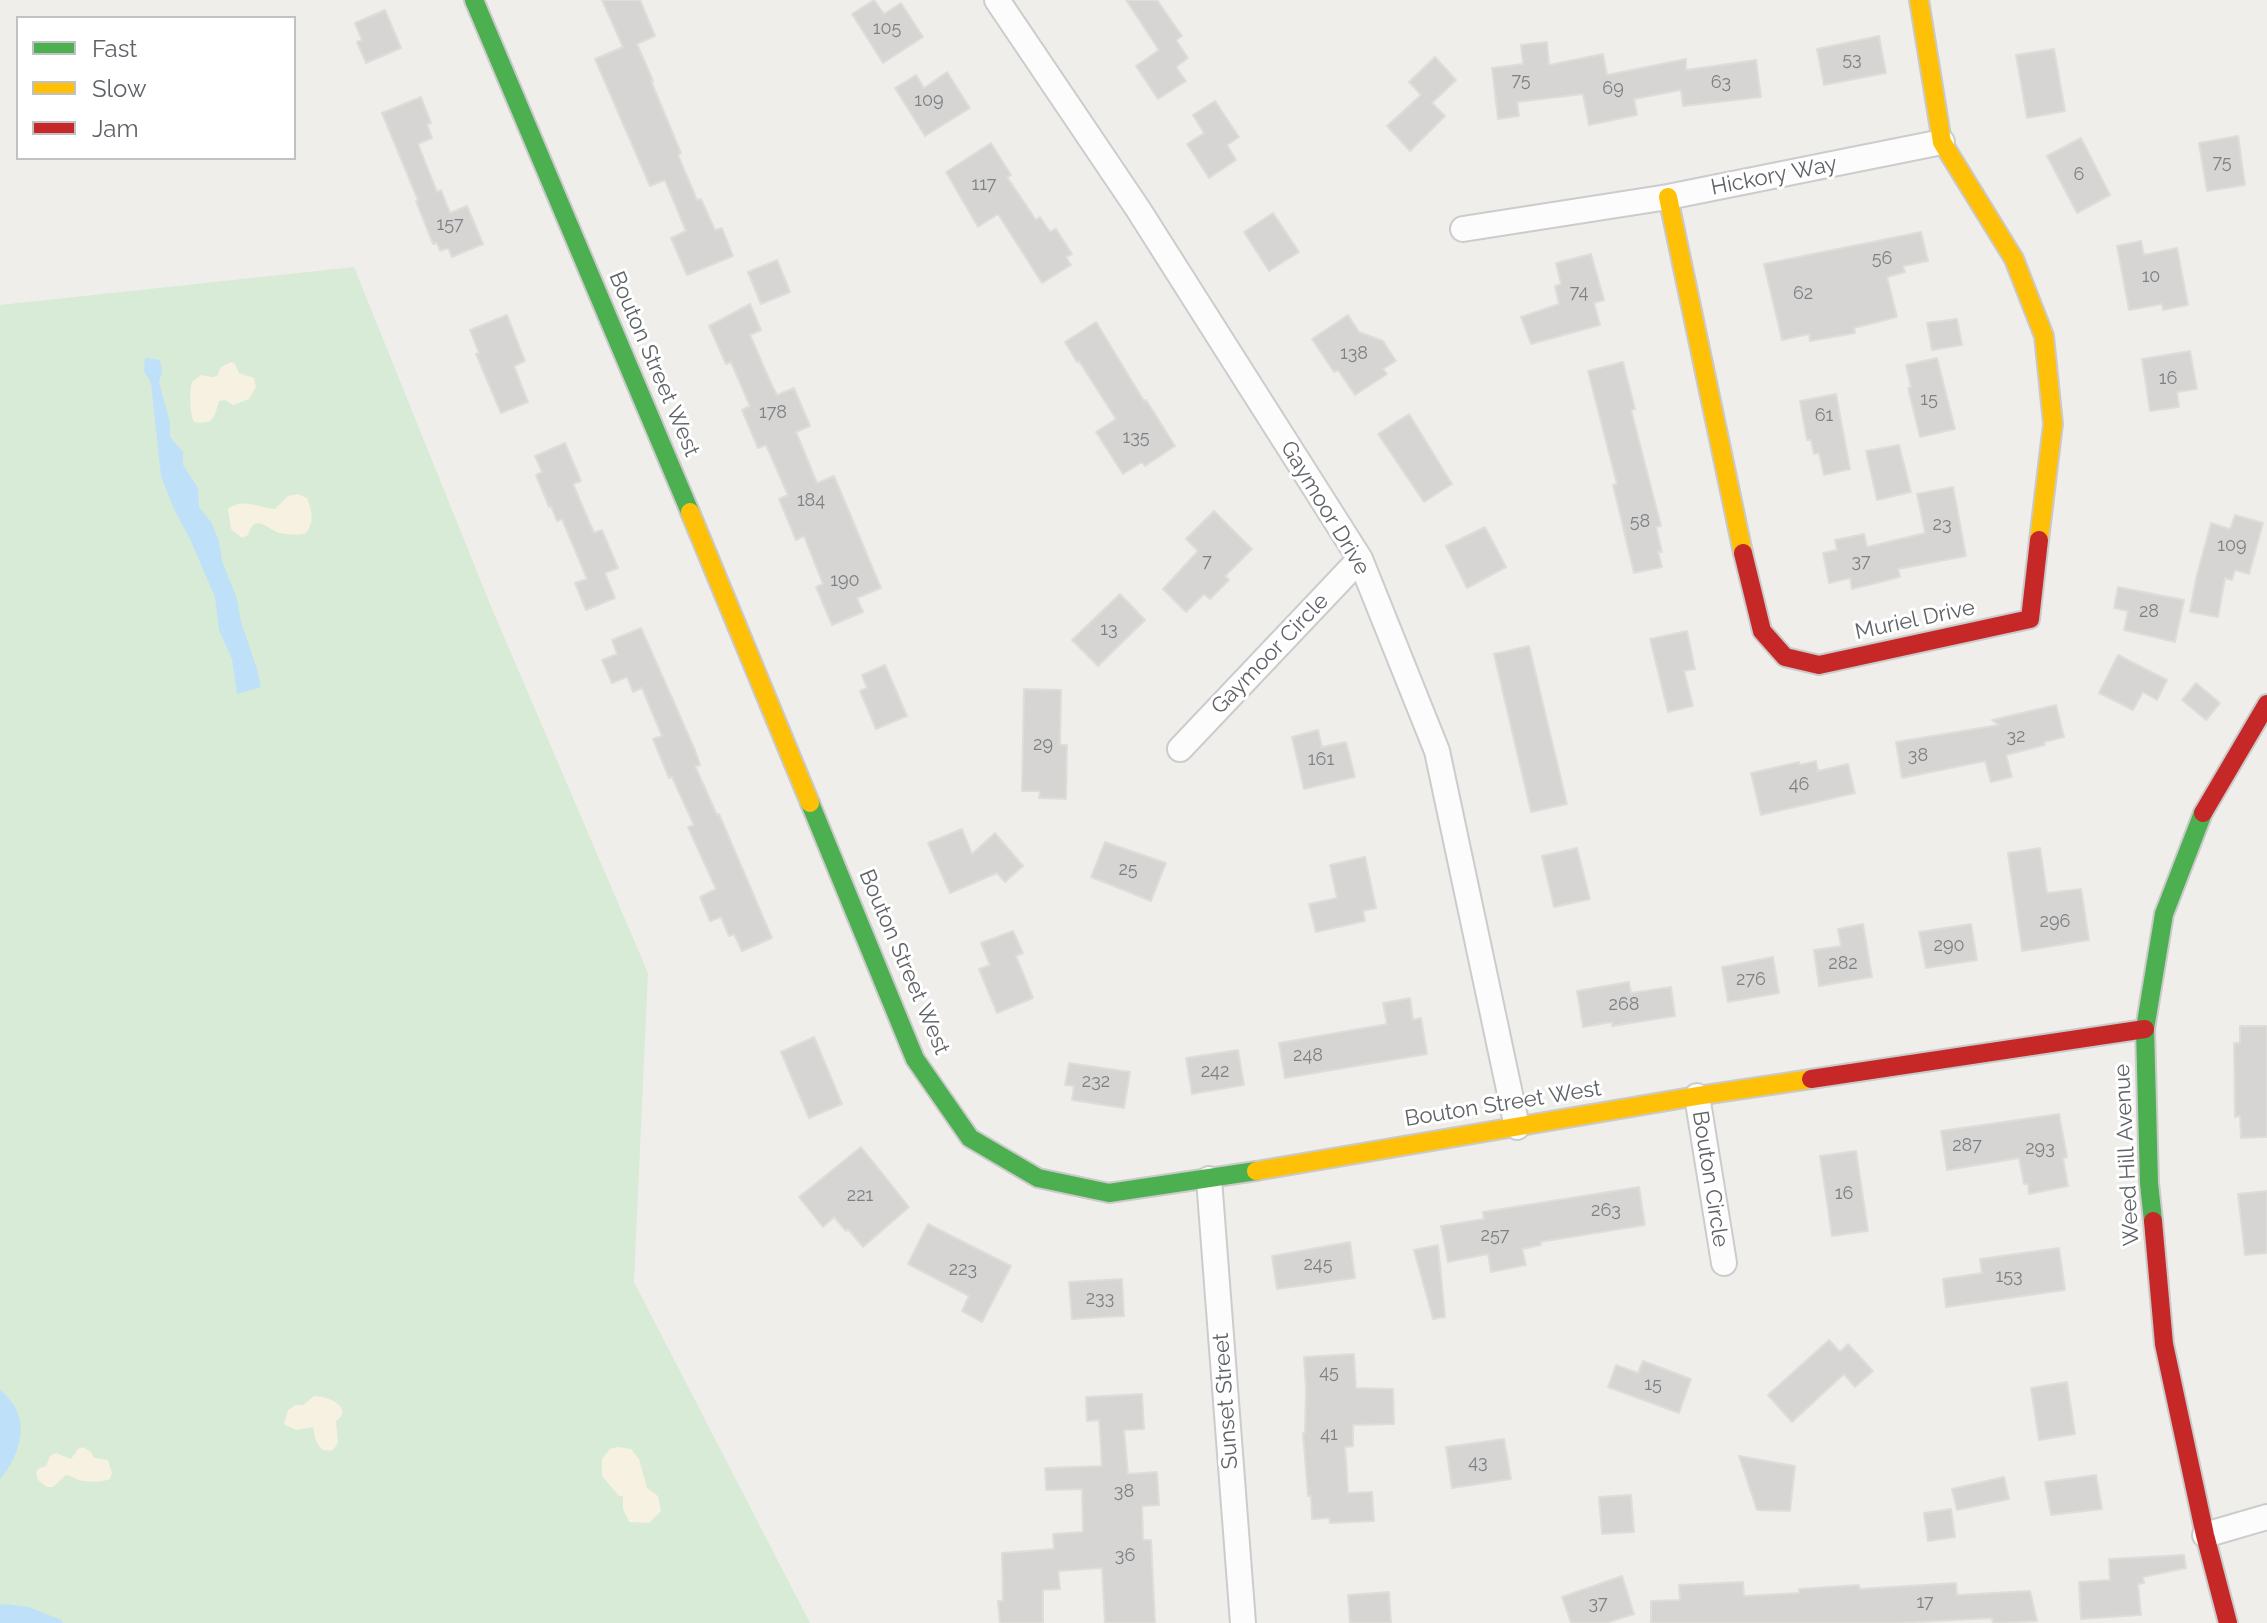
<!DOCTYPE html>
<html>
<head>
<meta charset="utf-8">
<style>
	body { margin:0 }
	#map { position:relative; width:2267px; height:1623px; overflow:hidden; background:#efeeea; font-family:Raleway,sans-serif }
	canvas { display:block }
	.legend { position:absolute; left:16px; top:16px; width:280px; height:144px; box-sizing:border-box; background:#fff; border:2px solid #bfc1c3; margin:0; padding:10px 14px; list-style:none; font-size:24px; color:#5f6368 }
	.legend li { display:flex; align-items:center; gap:16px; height:40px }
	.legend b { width:40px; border:2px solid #bfc1c3 }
</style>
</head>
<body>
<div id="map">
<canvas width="2267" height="1623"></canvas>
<ul class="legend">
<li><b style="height:10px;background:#4caf50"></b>Fast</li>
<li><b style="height:10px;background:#ffc107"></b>Slow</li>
<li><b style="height:10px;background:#c62828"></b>Jam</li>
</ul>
</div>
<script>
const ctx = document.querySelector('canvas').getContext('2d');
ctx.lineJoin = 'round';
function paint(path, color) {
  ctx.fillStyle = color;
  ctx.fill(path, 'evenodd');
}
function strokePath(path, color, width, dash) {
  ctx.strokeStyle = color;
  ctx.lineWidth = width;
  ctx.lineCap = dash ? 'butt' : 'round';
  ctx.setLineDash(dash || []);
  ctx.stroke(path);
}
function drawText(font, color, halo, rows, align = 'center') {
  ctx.font = font + ' Raleway,sans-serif';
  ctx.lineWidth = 6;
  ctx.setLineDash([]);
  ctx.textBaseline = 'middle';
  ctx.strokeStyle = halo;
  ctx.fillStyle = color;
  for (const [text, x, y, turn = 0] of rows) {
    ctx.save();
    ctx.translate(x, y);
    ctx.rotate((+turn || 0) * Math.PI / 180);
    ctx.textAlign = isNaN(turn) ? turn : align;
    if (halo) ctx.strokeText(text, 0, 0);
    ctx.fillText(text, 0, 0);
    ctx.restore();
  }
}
paint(new Path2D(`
	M354 267 490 604 648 973 634 1282 810 1623H0V305Z`), '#d8ebd6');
paint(new Path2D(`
	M231 362 235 364 239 373 254 378 256 387 249 399 233 405 225 400 219 401C214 417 215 425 194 422 190 414 189 391 192 382L201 375 212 377 217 376 221 367Z
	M298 494 307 498C312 512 315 521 306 533 297 536 287 534 279 533 272 531 262 520 254 524 251 526 249 532 248 535L242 538 231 529 228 509C242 497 259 508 275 509L288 496Z
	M314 1396C327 1396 355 1407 336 1421L338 1443 333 1450C318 1454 315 1439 313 1427L296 1430 284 1424 288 1410 296 1405H303Z
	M83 1447 91 1452 94 1458 108 1460 112 1473 110 1479C103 1482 92 1482 84 1481 77 1481 73 1476 66 1475L53 1487H47L38 1480 36 1473 38 1469 46 1466 50 1456 56 1453 71 1459 78 1449Z
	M618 1447 631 1449 639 1459 647 1488 658 1496 661 1511 649 1523 629 1522 623 1509V1496H619L602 1476V1459L610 1449Z`), '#f6f1e1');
paint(new Path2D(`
	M145 358 160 360 162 372 159 382 170 423V437L183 452V465L198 488 199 507 211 522 219 541 222 561 237 599 241 622 257 669 261 687 237 694 232 659 219 630 215 597 190 539 174 509 161 476 151 383 144 371Z
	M0 1389C5 1395 13 1402 16 1409 28 1432 15 1462 0 1479Z
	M5 1604 29 1607 61 1620 63 1623H0V1605Z`), '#bfe0f9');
const building = new Path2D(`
	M602 0H640L655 36 637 44 653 81H651L681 153 678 155 697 200 701 199 715 230 722 228 733 256 687 275 671 238 686 231 665 180 650 186 595 59 623 47Z
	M874 0 884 14 901 3 923 37 883 63 852 14Z
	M1126 0H1157L1182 36 1176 40 1188 58 1176 67 1186 81 1158 99 1136 66 1159 50Z
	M385 10 401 48 366 63 357 42 362 40 355 23Z
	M1879 36 1886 73 1824 85 1817 49Z
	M1547 42 1549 65 1603 54 1607 75 1686 59V70L1756 60 1761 97 1683 106 1681 90 1634 99 1637 115 1589 125 1583 94 1517 102 1519 116 1498 119 1492 68 1523 64 1521 45Z
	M2054 49 2065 111 2027 118 2016 55Z
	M1435 57 1456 80 1432 103 1445 116 1410 151 1387 126 1421 95 1409 82Z
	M947 72 970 108 925 136 895 88 916 75 924 88Z
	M421 97 431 123 427 124 432 138 418 144 437 192 441 190 450 213 467 206 483 244 452 257 448 248 440 251 437 243 433 244 416 201 418 200 382 113Z
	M1215 101 1239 137 1227 145 1236 160 1209 178 1187 144 1204 133 1193 115Z
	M2238 136 2245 185 2207 191 2199 143Z
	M2081 138 2110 195 2077 213 2047 156Z
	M991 143 1011 175 1007 177 1036 220 1040 217 1050 232 1056 229 1072 254 1066 257 1071 265 1042 283 998 214 978 227 946 172Z
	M1273 213 1299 252 1269 271 1244 232Z
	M1921 232 1928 261 1903 266 1905 272 1887 277 1897 317 1854 328 1855 333 1810 341 1809 334 1782 340 1764 264Z
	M2141 241 2144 255 2177 248 2188 305 2163 310 2162 304 2129 310 2117 246Z
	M1591 254 1604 300 1594 303 1600 325 1531 344 1521 317 1559 304 1555 286 1561 284 1556 263Z
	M777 260 790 292 761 304 748 272Z
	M750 304 761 330 750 335 770 381 777 395 794 388 810 426 796 432 817 483 834 476 881 588 857 598 863 612 832 625 816 587 823 584 804 536 796 540 779 499 788 495 766 445 758 448 742 410 750 406 731 362 726 364 709 326Z
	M507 315 525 361 514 366 528 402 501 413 476 354 479 353 470 330Z
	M1348 315 1359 332 1383 341 1396 361 1383 369 1387 374 1355 395 1338 370 1334 372 1312 339Z
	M1957 319 1962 345 1932 350 1927 323Z
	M1096 322 1144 401 1146 400 1175 446 1145 466 1142 462 1123 474 1096 432 1116 419 1079 361 1077 362 1065 342Z
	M2190 351 2197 389 2177 392 2179 407 2150 411 2142 359Z
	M1937 358 1955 429 1920 437 1908 388 1911 387 1906 365Z
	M1623 362 1635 409 1631 410 1661 526 1656 527 1662 552H1658L1662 567 1634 573 1613 485 1617 484 1588 371Z
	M1836 394 1850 469 1824 475 1819 453 1814 454 1811 440H1807L1800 401Z
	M1409 414 1452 484 1424 502 1378 434Z
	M565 443 581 481 573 484 594 533 602 530 618 568 605 573 615 598 586 610 575 583 587 579 562 519 557 521 551 506 549 507 536 475 542 472 535 456Z
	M1899 445 1911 492 1877 500 1866 451Z
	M1953 487 1966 556 1898 569 1900 577 1852 589 1850 578 1829 583 1823 553 1837 550 1835 540 1864 534 1867 547 1925 533 1917 494Z
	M1214 511 1252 549 1225 576 1229 580 1210 599 1204 594 1186 612 1163 589 1198 551 1186 539Z
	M2235 515 2263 523 2249 574 2235 570 2232 580 2225 578 2218 617 2190 612 2196 579 2211 523 2230 529Z
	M1485 527 1506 567 1467 588 1446 546Z
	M2118 587 2184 600 2175 642 2124 630 2128 611 2114 608Z
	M1120 594 1145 620 1098 666 1072 640Z
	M641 628 695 750 700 765 695 766 717 815 719 814 772 938 742 951 734 934 729 936 721 917 710 921 700 897 716 889 688 827 694 825 672 777 669 778 653 739 662 736 642 688 633 692 627 677 612 683 602 660 617 654 612 640Z
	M1687 631 1695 669 1684 671 1693 706 1668 712 1650 639Z
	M1529 646 1567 804 1531 812 1494 654Z
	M2118 655 2167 680 2157 700 2143 692 2133 710 2099 693Z
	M885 665 907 716 876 729 860 691 867 688 862 675Z
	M2196 683 2220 703 2206 720 2182 700Z
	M1024 689 1061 690 1060 745H1067L1066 799 1039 798 1040 791H1022Z
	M2056 705 2064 737 2044 742 2045 745 2006 755 2012 777 1991 782 1985 761 1902 778 1896 742 1999 725 1992 720Z
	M1318 730 1322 747 1346 742 1355 777 1304 789 1292 737Z
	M1816 761 1818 771 1848 764 1855 793 1761 815 1751 773 1799 762 1800 765Z
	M962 829 972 854 995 833 1023 866 1005 882 997 873 950 893 928 843Z
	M1105 842 1166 863 1151 901 1091 877Z
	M1577 848 1590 899 1554 907 1542 856Z
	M2040 848 2047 893 2081 889 2089 940 2022 951 2008 853Z
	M1365 857 1376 908 1363 911 1365 921 1316 932 1309 904 1337 898 1330 865Z
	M1863 924 1872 977 1819 986 1814 950 1841 946 1838 929Z
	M1971 924 1977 960 1926 968 1919 932Z
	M1013 931 1023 953 1016 956 1033 998 997 1013 979 969 990 965 981 943Z
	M1773 957 1779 993 1728 1002 1722 967Z
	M1629 982 1631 993 1671 987 1675 1016 1612 1026V1022L1583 1027 1577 991Z
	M1410 998 1413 1020 1421 1018 1427 1054 1285 1078 1279 1043 1387 1024 1383 1003Z
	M2240 1026H2267V1137L2241 1138 2240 1116 2235 1117 2234 1043H2240Z
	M814 1037 842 1104 809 1118 781 1052Z
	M1238 1050 1244 1085 1192 1094 1186 1058Z
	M1069 1063 1130 1072 1124 1108 1072 1100 1074 1086 1065 1085Z
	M2059 1114 2067 1157 2063 1158 2068 1186 2029 1194 2028 1184H2024L2019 1158 1947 1170 1941 1131Z
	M861 1147 909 1207 863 1247 848 1229 846 1231 834 1217 823 1227 799 1197Z
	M1856 1151 1868 1231 1832 1236 1820 1156Z
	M1639 1187 1645 1225 1540 1242 1541 1245 1522 1249 1526 1265 1491 1272 1488 1254 1448 1262 1441 1226 1484 1219 1483 1212Z
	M2267 1191V1253L2245 1255 2238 1194Z
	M928 1224 1011 1266 982 1322 962 1311 969 1296 908 1264Z
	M1350 1242 1355 1278 1277 1289 1272 1256Z
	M1438 1245 1445 1317 1433 1319 1414 1250Z
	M2059 1248 2065 1290 1946 1307 1943 1279 1982 1273 1980 1259Z
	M1122 1279 1124 1316 1072 1319 1069 1282Z
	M1829 1340 1840 1352 1848 1344 1873 1371 1855 1387 1844 1374 1792 1422 1768 1395Z
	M1354 1354 1356 1388 1393 1389 1394 1424 1353 1425V1446L1345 1447 1348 1493 1372 1492 1374 1521 1330 1523 1329 1518 1312 1519 1311 1496H1308L1303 1433H1305L1306 1389 1304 1357Z
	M1643 1361 1691 1379 1679 1413 1608 1387 1616 1365 1638 1373Z
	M2067 1382 2075 1434 2039 1440 2031 1388Z
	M1142 1394 1144 1429 1124 1430 1128 1474 1157 1472 1159 1505 1142 1506 1143 1540H1151L1155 1623H1105L1102 1568 1058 1571 1060 1589 1043 1590V1623H1000L998 1601H1003L1002 1553 1054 1549 1053 1534 1083 1532 1082 1489 1046 1490 1045 1468 1102 1466 1099 1420 1087 1421 1086 1397Z
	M1504 1439 1511 1479 1452 1488 1446 1447Z
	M1739 1456 1795 1466 1790 1511 1757 1510Z
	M2096 1475 2102 1509 2051 1515 2045 1482Z
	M2004 1477 2009 1499 1957 1510 1952 1489Z
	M1631 1495 1634 1532 1602 1534 1599 1497Z
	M1951 1509 1955 1537 1928 1541 1924 1513Z
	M2184 1555 2186 1568 2143 1577 2144 1583 2138 1584 2141 1615 2081 1619 2079 1582 2110 1580 2109 1559Z
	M1622 1576 1634 1614 1606 1623H1571L1562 1597Z
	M1743 1582 1744 1596 1799 1593V1589L1859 1585 1860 1589 1956 1583 1957 1595 2030 1591 2037 1621 1993 1623 1992 1618 1895 1623H1651V1601L1680 1600 1679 1585Z
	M1389 1592 1391 1623H1350L1348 1595Z`);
paint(building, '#d6d5d3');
strokePath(building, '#deddd9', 2);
const street = new Path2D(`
	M997 0 1138 209 1360 559 1437 751 1517 1127
	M1463 229 1668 197 1942 142
	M1180 749 1360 559
	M1697 1096 1724 1263
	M1209 1179 1243 1623
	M2205 1535 2267 1517`);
const fast = new Path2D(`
	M474 0 690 512
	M810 803 915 1059 970 1138 1038 1178 1109 1193 1256 1171
	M2153 1221 2149 1183 2145 1029 2164 914 2203 813`);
const slow = new Path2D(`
	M1919 0 1942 142 2014 259 2044 336 2053 424 2039 540
	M1668 197 1743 553
	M690 512 810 803
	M1256 1171 1697 1096 1811 1079`);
const jam = new Path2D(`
	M1743 553 1762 631 1785 657 1819 665 2030 619 2039 540
	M2203 813 2267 704
	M1811 1079 2145 1029
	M2153 1221 2164 1344 2205 1535 2228 1623`);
strokePath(street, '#cbcccc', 28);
strokePath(fast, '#cacacb', 22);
strokePath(slow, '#cacacb', 22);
strokePath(jam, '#cacacb', 22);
strokePath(street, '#fdfcfc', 24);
strokePath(fast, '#4caf50', 18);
strokePath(slow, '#ffc107', 18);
strokePath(jam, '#c62828', 18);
drawText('18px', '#7e8184', null, [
	["105",887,29],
	["53",1852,60],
	["75",1521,81],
	["63",1721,83],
	["69",1613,89],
	["109",929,101],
	["75",2222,163],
	["6",2079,175],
	["117",984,185],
	["157",450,225],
	["56",1882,259],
	["10",2151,277],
	["74",1579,293],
	["62",1803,294],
	["138",1354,354],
	["16",2168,379],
	["15",1929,400],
	["178",773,413],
	["61",1824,416],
	["135",1136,438],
	["184",811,501],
	["58",1640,522],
	["23",1942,525],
	["109",2232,546],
	["7",1207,562],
	["37",1861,562],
	["190",845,581],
	["28",2149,612],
	["13",1109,630],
	["32",2016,737],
	["29",1043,745],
	["38",1918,756],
	["161",1321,760],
	["46",1799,785],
	["25",1128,870],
	["296",2055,922],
	["290",1949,946],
	["282",1843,964],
	["276",1751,980],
	["268",1624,1005],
	["248",1308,1056],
	["242",1215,1072],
	["232",1096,1082],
	["287",1967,1146],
	["293",2040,1149],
	["16",1844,1194],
	["221",860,1196],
	["263",1606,1211],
	["257",1495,1236],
	["245",1318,1265],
	["223",963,1270],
	["153",2009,1277],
	["233",1100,1299],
	["45",1329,1373],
	["15",1653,1385],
	["41",1329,1435],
	["43",1478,1463],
	["38",1124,1492],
	["36",1125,1556],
	["17",1925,1603],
	["37",1598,1604]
]);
drawText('22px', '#5f6368', '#fff', [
	["Hickory Way",1774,176,-11],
	["Bouton Street West",654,364,67],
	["Gaymoor Drive",1325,508,59],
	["Muriel Drive",1915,620,-12],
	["Gaymoor Circle",1270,654,-46],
	["Bouton Street West",904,962,67],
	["Bouton Street West",1503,1104,-9],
	["Weed Hill Avenue",2127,1155,-93],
	["Bouton Circle",1710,1179,81],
	["Sunset Street",1226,1401,-94]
]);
</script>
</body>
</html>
